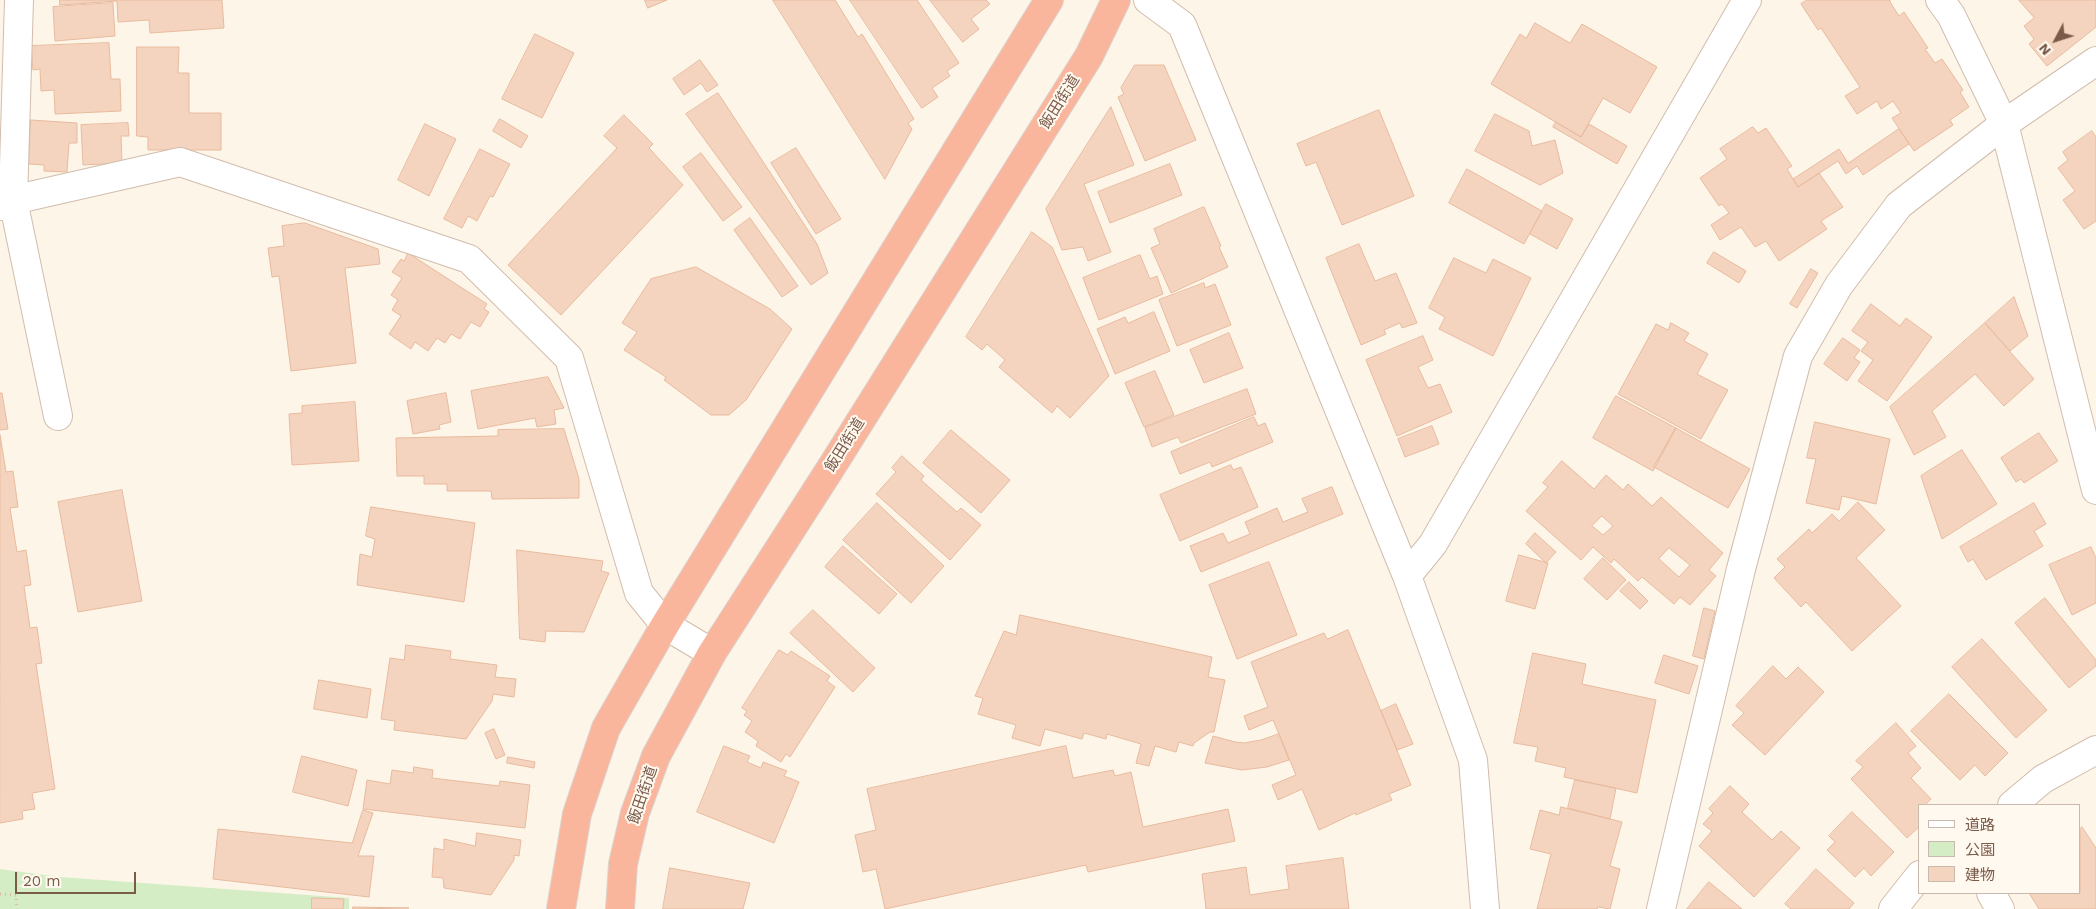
<!DOCTYPE html>
<html>
<head>
<meta charset="utf-8">
<style>
	body { margin:0 }
	#map { position:relative; width:2096px; height:909px; overflow:hidden; background:#fdf5e8; font-family:"Work Sans","Noto Sans JP",sans-serif }
	canvas { display:block }
	.legend { position:absolute; left:1918px; top:804px; width:162px; height:90px; box-sizing:border-box; background:#fff9f0; border:1px solid #cabaae; margin:0; padding:6px 9px; list-style:none; font-size:15px; color:#7a5b4a }
	.legend li { display:flex; align-items:center; gap:10px; height:25px }
	.legend b { width:25px; border:1px solid #cabaae }
	.north { position:absolute; left:2031px; top:15px; width:50px; height:50px; -webkit-text-stroke:4px #fff9f0; paint-order:stroke; rotate:230deg; font-size:14px; font-weight:700; line-height:20px; text-align:center; color:#7a5b4a }
	.north::after { content:''; display:block; margin:auto; width:18px; height:22px; background:#7a5b4a; clip-path:polygon(50% 0,100% 100%,50% 72%,0 100%) }
	.scale { position:absolute; left:15px; top:872px; width:121px; height:22px; box-sizing:border-box; border:2px solid #7a5b4a; border-top:0; padding-left:6px; font-size:15px; line-height:18px; white-space:nowrap; color:#7a5b4a; -webkit-text-stroke:4px #fff9f0; paint-order:stroke }
</style>
</head>
<body>
<div id="map">
<canvas width="2096" height="909"></canvas>
<ul class="legend">
<li><b style="height:6px;background:#fff"></b>道路</li>
<li><b style="height:14px;background:#d5edc5"></b>公園</li>
<li><b style="height:14px;background:#f4d4be"></b>建物</li>
</ul>
<div class="north">N</div>
<div class="scale">20 m</div>
</div>
<script>
const ctx = document.querySelector('canvas').getContext('2d');
ctx.lineJoin = 'round';
function paint(path, color) {
  ctx.fillStyle = color;
  ctx.fill(path, 'evenodd');
}
function strokePath(path, color, width, dash) {
  ctx.strokeStyle = color;
  ctx.lineWidth = width;
  ctx.lineCap = dash ? 'butt' : 'round';
  ctx.setLineDash(dash || []);
  ctx.stroke(path);
}
function drawText(font, color, halo, rows, align = 'center') {
  ctx.font = font + ' "Work Sans","Noto Sans JP",sans-serif';
  ctx.lineWidth = 4;
  ctx.setLineDash([]);
  ctx.textBaseline = 'middle';
  ctx.strokeStyle = halo;
  ctx.fillStyle = color;
  for (const [text, x, y, turn = 0] of rows) {
    ctx.save();
    ctx.translate(x, y);
    ctx.rotate((+turn || 0) * Math.PI / 180);
    ctx.textAlign = isNaN(turn) ? turn : align;
    if (halo) ctx.strokeText(text, 0, 0);
    ctx.fillText(text, 0, 0);
    ctx.restore();
  }
}
paint(new Path2D(`
	M0 869 60 877 349 898V909H0Z`), '#d5edc5');
const building = new Path2D(`
	M60 0H222L224 28 150 33 149 20 118 22 117 1 60 5Z
	M645 0H667L648 8Z
	M773 0H835L858 37 862 34 914 119 908 123 912 129 885 179Z
	M850 0H917L959 63 947 71 950 76 932 88 938 97 922 108Z
	M930 0H986L990 4 971 19 979 29 963 42Z
	M1807 0H1890V2L1899 16 1904 12 1928 48 1925 49 1935 63 1942 59 1963 90 1960 92 1969 107 1950 120 1953 125 1914 151 1892 118 1901 113 1893 101 1881 109 1877 101 1857 114 1845 96 1860 87 1821 28 1818 30 1801 4Z
	M2019 0H2096V27L2047 66 2029 44 2034 39 2024 26 2034 18Z
	M113 3 115 36 55 41 53 7Z
	M1535 23 1570 43 1582 24 1657 67 1630 113 1603 98 1581 137 1491 84 1520 34 1526 38Z
	M535 34 574 53 542 118 502 99Z
	M109 43 111 79H120L121 111 55 114 54 90 41 91 40 69 33 70 31 46Z
	M137 47H179L178 73H189V113H221V150H148V137L137 136Z
	M700 60 718 85 707 92 701 83 684 95 673 79Z
	M1135 65H1164L1196 140 1145 161 1118 97 1124 94 1121 88Z
	M718 93 817 244 828 273 811 285 686 114Z
	M1111 107 1134 165 1084 184 1111 252 1088 261 1083 247 1062 250 1046 209Z
	M1379 110 1414 196 1342 225 1316 162 1306 166 1297 144Z
	M1495 114 1529 131 1532 146 1555 140 1563 173 1540 185 1475 151Z
	M624 115 653 144 649 148 683 185 561 315 508 265 617 148 604 136Z
	M500 119 528 136 521 148 493 131Z
	M31 120 77 123V143H69L67 172 44 171V165L29 164Z
	M1556 122 1581 137 1589 124 1627 146 1617 164 1553 127Z
	M128 123 129 136H121L122 163 83 165 81 125Z
	M425 124 456 139 429 196 398 180Z
	M1753 127 1758 133 1766 128 1792 166 1787 169 1798 187 1819 173 1843 207 1821 221 1827 229 1779 261 1766 241 1755 247 1741 227 1720 240 1711 225 1729 213 1722 204 1719 206 1700 178 1727 159 1720 149Z
	M1899 129 1909 144 1863 175 1857 166 1846 174 1838 161 1798 187 1793 179 1839 149 1848 163Z
	M2092 131 2096 137V221L2084 229 2063 200 2075 191 2058 168 2068 160 2063 152Z
	M796 148 841 219 816 234 771 163Z
	M480 149 510 164 493 197 490 196 477 221 468 216 462 228 444 219Z
	M701 153 742 207 723 221 683 167Z
	M1170 164 1182 195 1110 223 1098 192Z
	M1467 169 1542 211 1524 244 1449 203Z
	M1546 204 1573 219 1557 249 1530 234Z
	M1204 207 1221 246 1219 247 1228 267 1171 293 1151 248 1160 244 1154 229Z
	M750 218 798 286 782 297 734 230Z
	M305 223 378 249 380 264 345 268 356 363 291 371 279 276 272 277 268 248 284 246 282 226Z
	M1032 232 1052 247 1109 376 1070 418 1057 406 1052 413 999 367 1005 360 987 344 982 350 966 337Z
	M1359 244 1375 281 1396 273 1417 323 1402 328 1400 323 1384 330 1386 334 1361 345 1326 258Z
	M1714 252 1746 271 1739 283 1707 263Z
	M408 253 487 304 484 309 489 312 480 327 471 322 460 339 451 334 445 343 437 338 428 351 415 342 411 349 389 334 401 316 392 310 398 300 391 295 402 278 392 272 401 259 404 261Z
	M1140 255 1150 279 1157 276 1163 294 1099 320 1083 278Z
	M1454 258 1486 273 1493 259 1531 278 1493 356 1439 329 1445 317 1429 308Z
	M696 267 770 309 792 329 746 400 729 415H711L664 380 666 377 624 350 637 332 622 323 651 279Z
	M1811 269 1818 273 1797 308 1790 304Z
	M1204 283 1205 288 1215 284 1231 325 1177 346 1159 300Z
	M2014 297 2028 336 2010 351 1985 323Z
	M1871 304 1900 326 1906 318 1932 337 1887 401 1858 381 1873 360 1861 351 1868 342 1852 331Z
	M1154 312 1170 351 1115 374 1097 329 1125 317 1128 323Z
	M1671 323 1689 333 1684 341 1708 354 1697 374 1728 390 1701 439 1618 394 1656 324 1668 330Z
	M1985 323 2034 379 2004 406 1975 374 1932 411 1946 437 1914 455 1890 407Z
	M1229 333 1243 368 1204 383 1190 350Z
	M1423 336 1433 360 1418 367 1428 388 1440 384 1452 412 1397 436 1366 360Z
	M1843 338 1860 350 1854 358 1860 362 1847 381 1824 364Z
	M1155 371 1174 415 1144 427 1125 383Z
	M548 377 564 408 554 410 556 424 537 427 535 418 478 429 471 391Z
	M1247 389 1256 414 1181 443 1178 437 1152 447 1145 428Z
	M0 393H2L8 429 0 430Z
	M446 393 451 422 439 425 440 429 413 434 407 401Z
	M1616 396 1676 428 1653 471 1593 438Z
	M355 402 359 461 292 465 289 414 302 413V406Z
	M1254 417 1258 426 1265 423 1273 442 1212 467 1210 462 1180 474 1171 452Z
	M1815 422 1890 439 1876 504 1842 496 1839 510 1806 503 1816 459 1807 458Z
	M1432 426 1439 444 1405 457 1398 439Z
	M1676 428 1750 469 1728 508 1654 467Z
	M564 429 579 479V498L492 499 491 491H447V484H424V476H397L396 438 498 436V430Z
	M951 430 1010 480 981 513 923 463Z
	M2039 433 2058 461 2024 483 2021 479 2016 482 2001 458Z
	M0 435 6 472 13 471 18 507 10 508 17 552 26 550 31 585 24 586 30 628 37 627 42 663 36 664 55 789 32 793 35 809 22 811 23 819 0 823Z
	M1962 450 1997 504 1942 539 1921 476Z
	M902 456 924 476 921 480 957 512 961 508 981 525 950 560 876 494 896 472 892 468Z
	M1562 461 1594 489 1606 475 1623 490 1628 484 1652 506 1661 497 1723 553 1709 570 1716 576 1690 605 1680 597 1674 604 1642 577 1638 581 1614 559 1611 563 1593 547 1581 560 1526 511 1548 487 1543 483ZM1602 516 1613 526 1603 535 1592 526ZM1669 548 1690 565 1679 577 1659 559Z
	M1231 465 1233 470 1241 467 1258 507 1180 541 1160 495Z
	M1332 487 1343 514 1201 572 1190 546 1223 533 1228 543 1250 534 1245 522 1277 508 1283 522 1308 512 1302 499Z
	M122 490 142 601 78 612 58 502Z
	M1858 502 1885 530 1856 558 1901 606 1852 651 1806 602 1801 607 1774 578 1785 567 1777 559 1809 529 1812 533 1832 514 1839 521Z
	M877 503 944 566 911 603 843 540Z
	M2034 503 2046 524 2034 531 2043 546 1986 580 1973 559 1968 562 1960 547Z
	M371 507 475 523 464 602 357 585 360 554 372 557 375 539 366 536Z
	M1535 533 1556 552 1546 563 1526 544Z
	M843 546 897 594 879 614 825 567Z
	M2091 547 2096 558V603L2072 615 2049 565Z
	M517 550 603 561 601 571 609 573 584 632 546 631 545 642 520 639Z
	M1519 555 1548 563 1535 609 1506 601Z
	M1603 558 1626 580 1607 600 1584 579Z
	M1269 562 1297 635 1237 659 1209 585Z
	M1629 582 1648 601 1640 609 1620 591Z
	M2045 598 2096 660V666L2069 688 2015 623Z
	M1704 608 1715 611 1704 659 1693 656Z
	M813 610 875 668 853 692 790 633Z
	M1020 615 1212 657 1208 677 1225 680 1214 732H1210L1194 743 1193 746 1179 742 1176 752 1155 746 1149 766 1136 763 1141 744 1107 734 1106 739 1084 733 1082 739 1045 729 1040 746 1012 738 1016 725 978 714 983 698 975 696 1004 631 1016 635Z
	M1348 630 1411 785 1389 794 1392 800 1356 815 1355 813 1319 830 1302 789 1278 800 1272 785 1296 775 1273 720 1249 730 1244 716 1268 707 1251 662 1324 633 1327 639Z
	M1982 639 2047 710 2016 738 1952 667Z
	M406 645 451 651 450 659 497 665 495 677 516 679 514 697 493 694 492 701 466 739 394 730 395 721 381 719 390 658 404 660Z
	M779 650 788 655 791 651 830 676 827 681 835 687 790 757 786 754 781 762 756 746 758 741 745 732 752 721 744 715 747 711 742 708Z
	M1533 653 1586 664 1582 684 1656 700 1637 793 1564 777 1566 768 1535 761 1538 747 1514 743Z
	M1664 655 1698 666 1689 694 1655 683Z
	M1773 666 1786 679 1798 667 1824 692 1765 755 1732 725 1744 713 1736 706Z
	M319 680 371 689 367 718 314 709Z
	M1949 694 2008 753 1985 776 1975 765 1960 780 1911 731Z
	M1396 704 1413 744 1397 750 1381 711Z
	M1896 723 1916 746 1908 753 1921 768 1911 778 1931 799 1925 805H1920V826L1907 838 1851 779 1863 767 1856 761Z
	M494 729 505 755 496 759 485 733Z
	M1279 734 1289 760 1267 767 1242 770 1205 763 1213 736 1235 742 1244 743 1261 740Z
	M724 746 750 756 747 762 761 768 763 762 787 771 784 776 799 782 774 843 697 812Z
	M1066 746 1073 778 1113 770 1115 776 1131 772 1143 827 1228 809 1235 841 1088 872 1086 865 885 909 876 869 863 872 855 835 876 830 867 789Z
	M302 756 357 770 348 806 293 792Z
	M508 757 535 762 534 768 507 763Z
	M414 767 433 770 432 778 499 786 500 781 530 785 525 828 363 809 367 780 390 784 392 770 413 773Z
	M1575 780 1616 788 1610 819 1568 808Z
	M1730 786 1749 804 1742 812 1772 840 1781 831 1800 848 1754 897 1699 846 1712 831 1703 824 1713 813 1709 809Z
	M1561 807 1622 822 1610 866 1620 869 1610 909 1598 907 1597 909H1537L1551 854 1530 849 1540 810 1559 815Z
	M363 810 373 813 358 856H374L369 897 213 879 218 829 352 843Z
	M1852 812 1894 852 1871 876 1864 868 1855 877 1827 850 1835 842 1829 836Z
	M2082 827 2096 848V909H2039L2029 893H2080V829Z
	M477 833 521 840 519 856 514 855V860L491 895 444 888 443 878 432 877 434 848 444 850V839L475 846Z
	M1343 858 1349 909H1206L1202 874 1246 867 1250 895 1289 889 1286 866Z
	M670 868 750 883 743 909H663Z
	M1816 869 1854 903 1849 909H1791L1785 904Z
	M1709 882 1742 909H1687Z
	M312 898 344 899 343 909H312Z
	M353 907 409 908 353 909Z`);
paint(building, '#f4d4be');
strokePath(building, '#e8ba9e', 1);
const minor = new Path2D(`
	M19 0 13 200 58 416
	M1148 0 1182 25 1407 576 1473 760 1485 909
	M1940 0 1951 15 2004 124 2096 490
	M0 206 13 200 180 162 469 259 569 358 639 593 665 625 712 653
	M1407 576 1433 544 1747 0
	M2012 805 2043 779 2096 750
	M1991 893 2000 909
	M1661 909 1741 569 1798 356 1839 285 1899 205 2004 124 2096 61
	M1893 909 1920 875`);
const highway = new Path2D(`
	M561 909 577 814 606 728 665 625 1049 0
	M620 909 623 864 635 813 656 756 712 653 834 463 1089 56 1116 0`);
strokePath(minor, '#d1bdad', 30);
strokePath(highway, '#dcd4d0', 30);
strokePath(new Path2D(`
	M0 894 16 895 17 909`), '#dab7a1', 3, [1, 4]);
strokePath(minor, '#fff', 28);
strokePath(highway, '#fab59d', 28);
drawText('15px', '#7a5b4a', '#fff9f0', [
	["飯田街道",1060,102,-58],
	["飯田街道",845,445,-58],
	["飯田街道",643,795,-71]
]);
</script>
</body>
</html>
